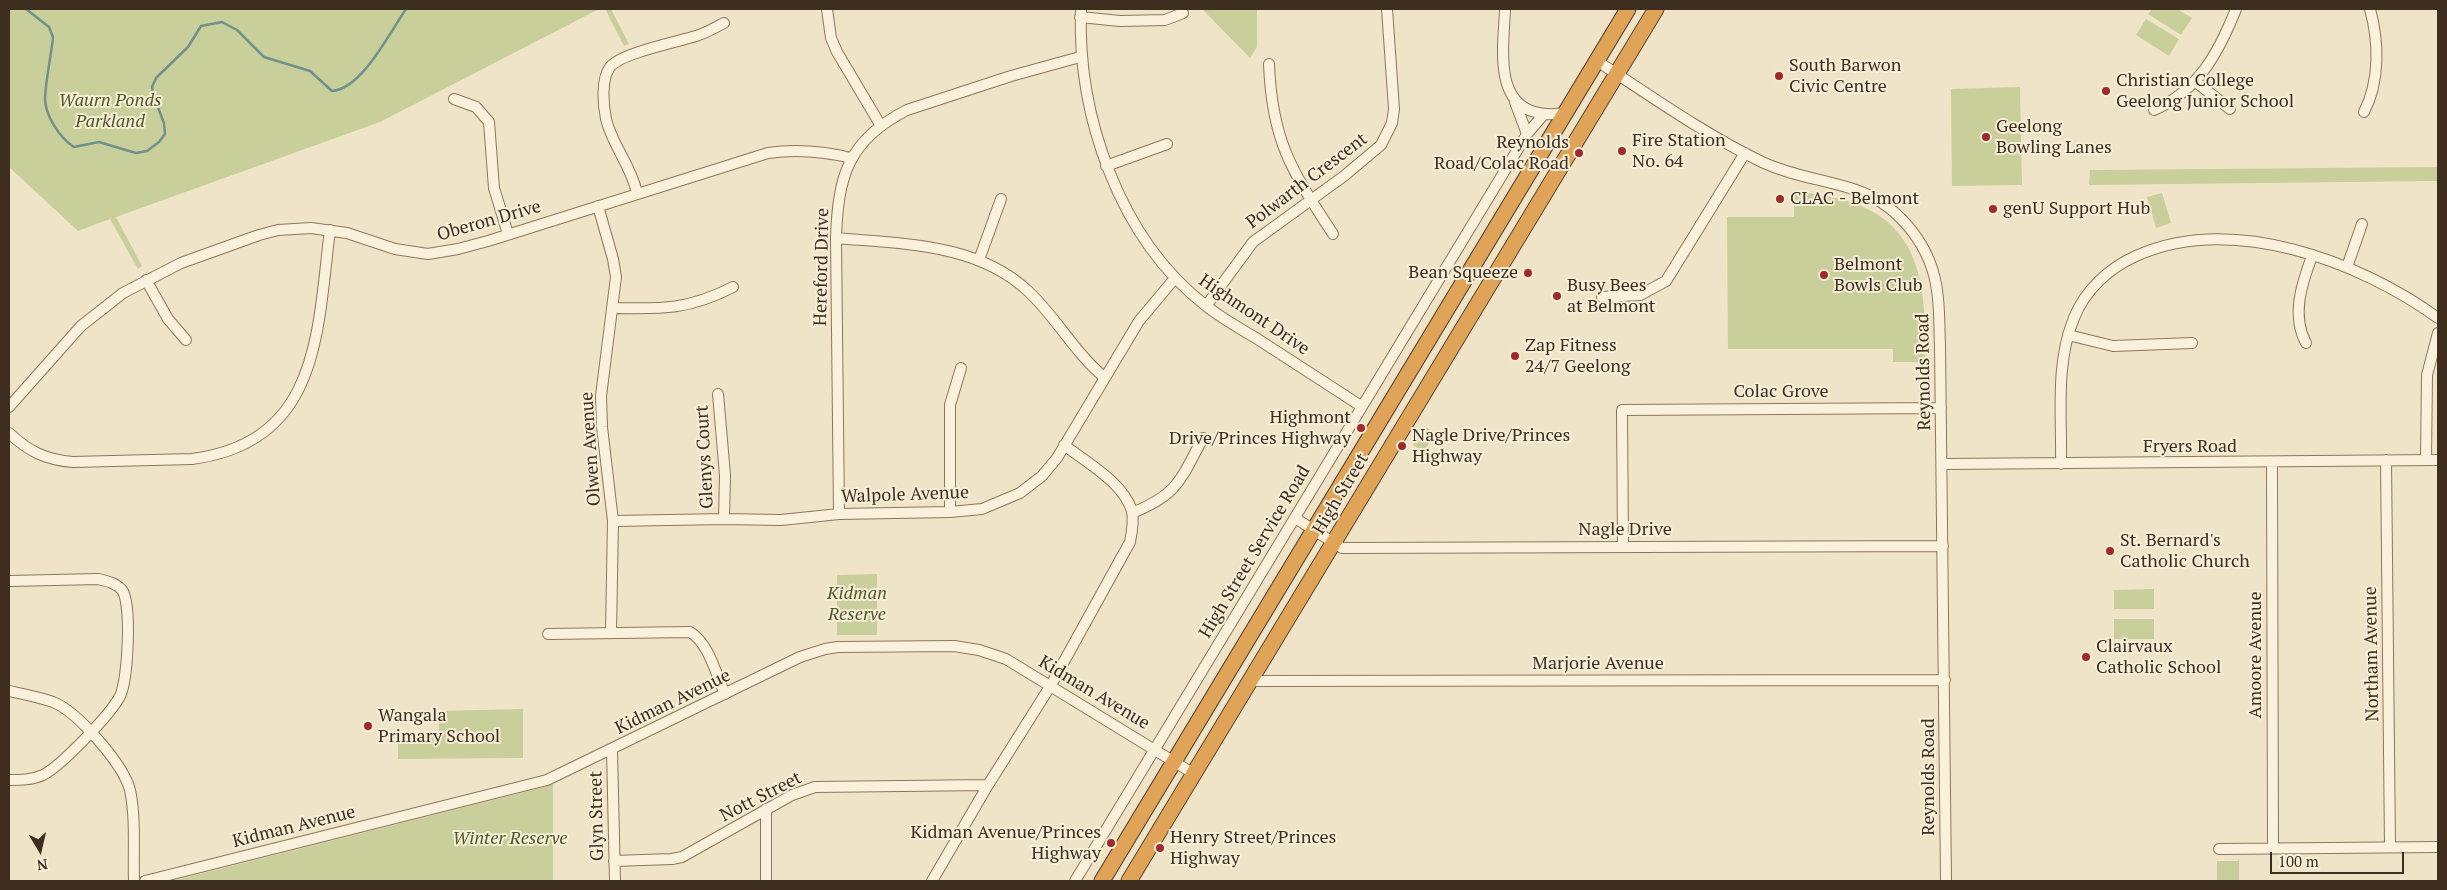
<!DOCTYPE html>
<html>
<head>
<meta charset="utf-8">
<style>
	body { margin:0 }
	#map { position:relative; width:2447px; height:890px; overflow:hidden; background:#f0e4c8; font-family:"PT Serif",serif }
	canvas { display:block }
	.frame { position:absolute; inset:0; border:10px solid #3d2e20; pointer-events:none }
	.north { position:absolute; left:15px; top:825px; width:50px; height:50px; -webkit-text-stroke:4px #f7eed8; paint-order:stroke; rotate:171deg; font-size:14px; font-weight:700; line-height:20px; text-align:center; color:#3d2e20 }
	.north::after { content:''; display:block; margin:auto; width:18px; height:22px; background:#3d2e20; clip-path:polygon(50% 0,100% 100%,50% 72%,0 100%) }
	.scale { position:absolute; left:2270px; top:852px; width:134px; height:22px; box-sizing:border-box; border:2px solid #3d2e20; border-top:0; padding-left:6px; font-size:15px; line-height:18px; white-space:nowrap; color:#3d2e20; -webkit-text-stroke:4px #f7eed8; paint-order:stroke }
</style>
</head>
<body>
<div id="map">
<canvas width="2447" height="890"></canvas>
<div class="frame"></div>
<div class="north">N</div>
<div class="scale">100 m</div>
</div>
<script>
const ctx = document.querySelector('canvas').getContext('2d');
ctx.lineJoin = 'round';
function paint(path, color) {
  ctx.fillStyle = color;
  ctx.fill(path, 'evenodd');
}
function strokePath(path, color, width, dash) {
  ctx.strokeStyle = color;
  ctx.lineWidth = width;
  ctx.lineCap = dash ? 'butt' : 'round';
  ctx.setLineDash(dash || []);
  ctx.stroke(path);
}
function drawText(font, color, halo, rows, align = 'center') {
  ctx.font = font + ' "PT Serif",serif';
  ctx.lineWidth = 4;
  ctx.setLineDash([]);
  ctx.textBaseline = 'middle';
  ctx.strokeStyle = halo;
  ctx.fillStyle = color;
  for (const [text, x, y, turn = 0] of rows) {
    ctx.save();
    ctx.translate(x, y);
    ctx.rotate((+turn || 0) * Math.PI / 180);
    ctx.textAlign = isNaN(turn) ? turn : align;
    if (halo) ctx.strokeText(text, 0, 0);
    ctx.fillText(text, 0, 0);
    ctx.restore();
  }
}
paint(new Path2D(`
	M9 9H599L380 122 116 217 142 266 138 269 110 219 78 231 9 167Z
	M605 9H611L629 44 624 46Z
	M1205 9H1257V47L1250 58 1204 11Z
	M2152 9H2177L2192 18 2181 35 2148 14Z
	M2146 19 2179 39 2169 56 2136 35Z
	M2020 87 2022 185 1952 186 1951 89Z
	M2438 167V181L2089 185 2090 170Z
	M1794 190C1812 194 1830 196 1847 201 1925 224 1926 294 1925 362H1893V349H1728L1727 217H1794Z
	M2162 193 2171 223 2156 228 2147 197Z
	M1424 426 1435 433 1424 452 1413 445Z
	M877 574V635H837V575Z
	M2154 589V609H2114V590Z
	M2114 619H2154V639H2114Z
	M523 709V758L398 759V735H439V711Z
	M553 783V881H172L541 788Z
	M2239 859V881H2121L2217 880V861H2237Z`), '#c9cf9b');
strokePath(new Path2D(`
	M26 9 49 27 53 37C51 57 46 78 45 98 45 116 60 138 74 147L99 142 136 153 147 151 159 142 165 134 164 123 154 97 152 87 156 78 188 47 201 26 222 22 237 30 264 57 310 71 332 91C362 89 390 32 406 9`), '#6f938a', 2.5);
const minor = new Path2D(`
	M827 9 831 38 837 52 881 126
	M1081 9C1077 115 1119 238 1205 305 1221 318 1239 328 1256 338 1291 361 1326 383 1361 406
	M1505 9C1504 42 1493 101 1535 112 1545 115 1556 115 1566 112
	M1080 17 1120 21 1165 20 1183 13
	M1597 61C1651 96 1704 134 1762 162 1792 176 1822 179 1853 189 1895 202 1928 241 1936 284 1940 304 1939 325 1940 345L1946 881
	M1269 64C1272 142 1292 171 1333 234
	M2196 82 2230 109
	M454 99 476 107 489 122 494 188 508 234
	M1515 102 1527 134
	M2154 110C2198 91 2219 52 2236 9
	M2364 112C2380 81 2379 42 2370 9
	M1106 166 1167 144
	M637 193C631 165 612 145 606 119 603 105 601 79 610 67 621 53 677 42 696 36 706 33 714 28 724 23
	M598 206 613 259 616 277 601 396 602 427 613 521 611 632
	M836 238C902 244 977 243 1028 291 1056 317 1074 352 1104 377
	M979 260 1001 199
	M2347 267 2362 224
	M146 280 168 319 186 340
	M1602 297 1640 295 1666 281 1745 153
	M1206 306 1253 242 1344 176 1381 145 1392 123 1394 109 1387 9
	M614 308C662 309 688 310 733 287
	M2068 335 2113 346 2192 343
	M2306 343C2291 315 2302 283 2312 256
	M718 394 725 475 724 519
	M9 407 81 326 123 293 181 263 259 235 278 230 311 228 347 233 395 249 428 254 458 249 488 241 768 153C797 149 822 151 851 158
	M9 433C28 451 46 460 73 462L192 459C321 442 317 331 330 230
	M2386 460 2390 847
	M2426 460 2427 375 2438 333
	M2272 462 2273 848
	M1942 464 2438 460
	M2061 464C2062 415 2055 364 2074 318 2085 290 2109 268 2136 256 2232 213 2359 261 2438 318
	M950 512V405L961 368
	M1132 513C1179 494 1180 480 1203 438
	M839 514 836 238C838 176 848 140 907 110L1011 76 1080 57
	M1295 518 1342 548 1943 546
	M613 521 724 519 781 520 839 514 950 512 982 509 1020 493 1042 476 1057 458 1139 321 1175 278
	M1623 546 1622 410 1941 408
	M9 581 98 579C107 581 116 583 122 590 132 603 128 680 120 696 111 714 61 766 43 775 32 780 20 780 9 780
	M548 634 690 632C709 643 716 675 725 694
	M1250 681 1945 680
	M9 691C23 694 39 697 53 702 78 712 123 764 130 790 136 818 133 852 134 881
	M612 750 615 881
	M766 809V881
	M2219 849 2438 847
	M614 861 672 859 682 857 792 795 815 787 988 785
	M145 881 547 780 800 657 825 649 838 647 954 646 979 650 1006 659 1194 774
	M932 881 988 785 1051 685 1130 542C1132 532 1134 521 1132 511 1123 482 1086 462 1064 445
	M1075 881 1527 134 1544 114`);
const highway = new Path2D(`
	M1102 881 1628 9
	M1129 881 1656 9`);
strokePath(minor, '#8d765c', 12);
strokePath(highway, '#5b4430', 17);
strokePath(minor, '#faf1dc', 10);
strokePath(highway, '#e0a458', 15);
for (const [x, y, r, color] of [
	[1779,76,5,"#9e2a2b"],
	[2106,91,5,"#9e2a2b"],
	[1986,137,5,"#9e2a2b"],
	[1622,151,5,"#9e2a2b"],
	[1579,153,5,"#9e2a2b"],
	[1780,199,5,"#9e2a2b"],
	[1993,209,5,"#9e2a2b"],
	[1528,273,5,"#9e2a2b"],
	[1824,275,5,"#9e2a2b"],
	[1557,296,5,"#9e2a2b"],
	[1515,356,5,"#9e2a2b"],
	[1361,428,5,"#9e2a2b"],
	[1402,446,5,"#9e2a2b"],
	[2110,551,5,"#9e2a2b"],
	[2086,657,5,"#9e2a2b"],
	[368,726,5,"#9e2a2b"],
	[1111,843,5,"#9e2a2b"],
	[1160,848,5,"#9e2a2b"]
]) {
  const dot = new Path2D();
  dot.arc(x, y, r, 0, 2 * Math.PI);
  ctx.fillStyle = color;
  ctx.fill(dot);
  strokePath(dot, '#f7eed8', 2);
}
drawText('18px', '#3d2e20', '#f7eed8', [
	["South Barwon",1789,66],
	["Civic Centre",1789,87],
	["Christian College",2116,81],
	["Geelong Junior School",2116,102],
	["Geelong",1996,127],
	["Bowling Lanes",1996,148],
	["Fire Station",1632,141],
	["No. 64",1632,162],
	["Reynolds",1569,143,"right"],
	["Road/Colac Road",1569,164,"right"],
	["CLAC - Belmont",1790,199],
	["genU Support Hub",2003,209],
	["Belmont",1834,265],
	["Bowls Club",1834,286],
	["Bean Squeeze",1518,273,"right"],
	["Busy Bees",1567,286],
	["at Belmont",1567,307],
	["Zap Fitness",1525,346],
	["24/7 Geelong",1525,367],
	["Highmont",1351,418,"right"],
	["Drive/Princes Highway",1351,439,"right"],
	["Nagle Drive/Princes",1412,436],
	["Highway",1412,457],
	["St. Bernard's",2120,541],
	["Catholic Church",2120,562],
	["Clairvaux",2096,647],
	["Catholic School",2096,668],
	["Wangala",378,716],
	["Primary School",378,737],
	["Kidman Avenue/Princes",1101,833,"right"],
	["Highway",1101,854,"right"],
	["Henry Street/Princes",1170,838],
	["Highway",1170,859]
], 'left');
drawText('italic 18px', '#4d5a26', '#f7eed8', [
	["Waurn Ponds",110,101],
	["Parkland",110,122],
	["Kidman",857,594],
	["Reserve",857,615],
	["Winter Reserve",510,839]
]);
drawText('18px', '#3d2e20', '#f7eed8', [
	["Polwarth Crescent",1307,181,-37],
	["Oberon Drive",489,221,-16],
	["Hereford Drive",822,267,-89],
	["Highmont Drive",1254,315,34],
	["Reynolds Road",1924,372,-91],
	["Colac Grove",1781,392],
	["Fryers Road",2190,447],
	["Olwen Avenue",591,449,-94],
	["Glenys Court",705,457,-93],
	["High Street",1341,494,-59],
	["Walpole Avenue",905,495,-2],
	["Nagle Drive",1625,530],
	["High Street Service Road",1255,552,-59],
	["Northam Avenue",2372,654,-91],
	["Amoore Avenue",2256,655,-90],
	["Marjorie Avenue",1598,664],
	["Kidman Avenue",1094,693,31],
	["Kidman Avenue",673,702,-26],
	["Reynolds Road",1929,777,-90],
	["Nott Street",761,797,-27],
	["Glyn Street",597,816,-91],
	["Kidman Avenue",294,827,-14]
]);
</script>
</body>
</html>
